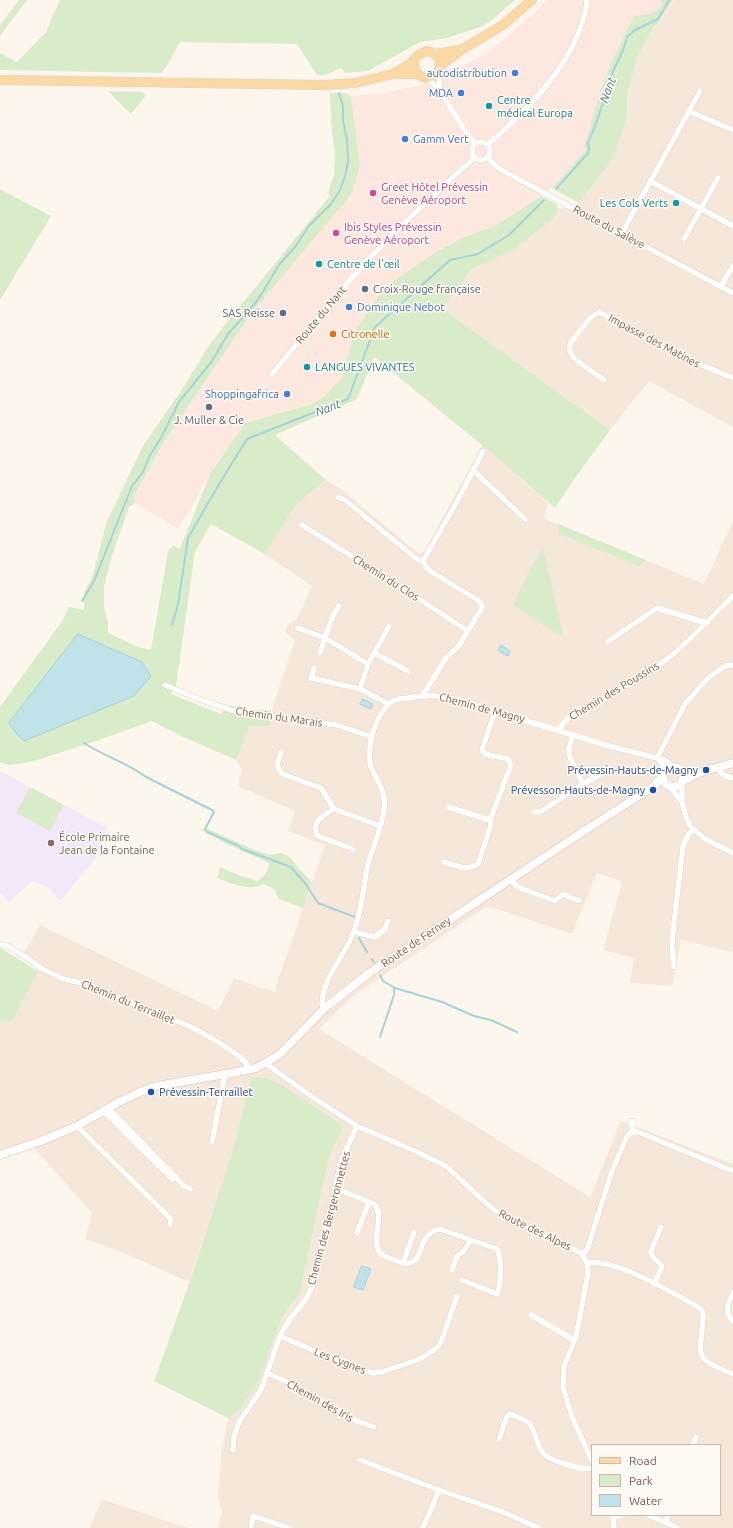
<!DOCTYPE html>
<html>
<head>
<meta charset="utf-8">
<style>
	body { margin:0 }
	#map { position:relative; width:733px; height:1528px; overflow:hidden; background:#fdf6ec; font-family:Ubuntu,sans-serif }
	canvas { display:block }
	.legend { position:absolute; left:591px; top:1444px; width:130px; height:72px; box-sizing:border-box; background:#fffaf3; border:1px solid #cabbb1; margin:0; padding:5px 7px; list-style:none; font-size:12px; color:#7a5c4d }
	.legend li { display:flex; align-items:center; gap:8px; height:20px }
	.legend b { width:20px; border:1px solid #cabbb1 }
</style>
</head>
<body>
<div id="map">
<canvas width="733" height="1528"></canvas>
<ul class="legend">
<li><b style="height:5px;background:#fbd9a5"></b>Road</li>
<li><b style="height:11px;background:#d8ecc9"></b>Park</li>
<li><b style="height:11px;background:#bfe3e8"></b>Water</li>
</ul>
</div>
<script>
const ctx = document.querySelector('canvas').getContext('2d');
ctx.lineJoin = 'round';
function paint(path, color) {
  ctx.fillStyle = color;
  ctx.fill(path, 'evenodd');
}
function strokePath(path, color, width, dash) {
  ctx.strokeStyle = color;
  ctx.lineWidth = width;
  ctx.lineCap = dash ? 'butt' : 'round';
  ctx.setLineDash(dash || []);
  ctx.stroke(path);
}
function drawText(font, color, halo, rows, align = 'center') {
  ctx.font = font + ' Ubuntu,sans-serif';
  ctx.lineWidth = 3;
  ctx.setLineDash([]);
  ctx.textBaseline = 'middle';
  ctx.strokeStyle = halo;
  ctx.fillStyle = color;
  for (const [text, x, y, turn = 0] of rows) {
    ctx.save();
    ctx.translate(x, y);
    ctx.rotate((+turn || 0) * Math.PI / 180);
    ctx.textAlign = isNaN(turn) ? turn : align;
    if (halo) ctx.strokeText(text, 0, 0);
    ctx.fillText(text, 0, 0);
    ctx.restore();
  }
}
paint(new Path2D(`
	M674 0H733V427L649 381 610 430 443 309 471 270 513 250 551 221 559 209 579 203 627 116V93L639 54 654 26H657Z
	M482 445 548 503 544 517 548 520 704 584 733 521V952L681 940 672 986 630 983 634 958 603 950 622 882 597 873 572 934 487 906 354 995 319 1029 590 1197 621 1121 733 1164V1528H218L222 1512 218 1496 221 1454 228 1418 240 1409 268 1350 279 1324 290 1305 300 1294 323 1184 331 1152 344 1126 251 1078 234 1146 189 1282 117 1250 85 1239 92 1213 35 1149V1144L0 1154V951L19 1009 40 966 24 953 40 925 218 1011 234 978 274 992 325 845 288 831 295 811 238 786 242 770 236 760 249 726 270 715 295 640 285 632 288 625 297 619 312 586 265 554 295 506 326 480 341 489 419 554 425 551ZM592 1445H720V1515H592Z
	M102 1499 166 1521 188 1528H90Z`), '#f5e8da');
paint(new Path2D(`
	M546 0H660L662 6 656 12 645 16 634 15 607 72 584 146 586 150 570 169 552 188 495 226 464 237 436 252 354 333 344 376 325 396 312 404 245 423 210 474 178 529 135 503 134 497 162 445 253 311 351 195 360 166 351 96 381 94 421 85 443 77 487 53 533 15Z`), '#fde8e0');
paint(new Path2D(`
	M0 771 108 828 96 858 60 901 49 888 34 882 30 883 9 902 0 893Z`), '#f3e8fa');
paint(new Path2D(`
	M19 0H27L0 36V25Z
	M60 0H515L493 19 483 26 447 38 420 42 368 71 345 73 341 68 325 75H317L297 44 180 42 170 61 161 73 0 70V53L17 62 46 32Z
	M660 0H673L657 25 654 26 639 54 627 93V116L612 160 579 203 552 188 586 150 584 146 607 72 634 15C645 16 653 15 662 6Z
	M108 91 142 92 146 95 131 114Z
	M330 93H346L351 96 360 166 351 195 253 311 162 445 134 496 135 503 129 507 112 556 104 586V607L108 623V633L138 647 151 650 168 551 174 545 180 549 210 474 245 423 312 404 325 396 343 376 354 333 384 288 436 252 464 237 495 226 541 196 556 204 559 209 551 221 513 250 471 270 443 309 610 430 570 485 555 508 482 445 374 357 357 399 275 435 326 480 295 506 265 554 211 524 195 552 176 686 171 694 221 714 229 705 248 710H271L270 715V726H249L236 760 179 735 152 721 93 742 31 762 10 765 0 762V707L63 620 69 607 84 610V592L92 578 107 521 144 444 181 391 208 347 230 318 246 299 329 197V189L334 175 335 156 331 121Z
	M0 189 51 216 0 300Z
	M558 524 646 560 639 566 559 534Z
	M543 548 564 638 513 605 529 571Z
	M30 787 64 805 50 831 16 813Z
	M199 829H208L259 852 270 855 281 853 290 857 299 869 312 882 303 908 279 899 274 889 264 884C249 892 231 883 217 878L220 867 236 874 257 881C264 877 269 871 269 863L229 845Z
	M0 948 38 971 12 1022 0 1021Z
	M251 1078H266L278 1083 344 1126 331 1152 323 1184 300 1294 290 1305 279 1324 257 1384 240 1409 228 1418 154 1381 189 1284 234 1146Z`), '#d8ecc9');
const water = new Path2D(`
	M78 634 142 662 151 676 134 696 24 741 16 733 9 723Z
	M501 645 510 651 508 656 499 651Z
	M363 699 373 704 371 709 360 704Z
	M362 1266 371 1269 363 1290 354 1287Z`);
paint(water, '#bfe3e8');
strokePath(water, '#a5d3da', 1);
strokePath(new Path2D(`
	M556 189 588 153 589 149 588 143 597 121 613 71 623 50 627 37 635 30 658 19 669 0
	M82 601 94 581 132 486 143 472 149 457 162 436 179 402 212 361 228 334 257 301 279 265 295 247 309 226 331 204 340 190 345 176 348 161 347 140 343 121V106L339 93
	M172 625 178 604 188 538 215 491 247 439 348 399 375 327 450 260 478 254 509 235 544 200
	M84 743C103 756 127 762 146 777L212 810 214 812 205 829 207 832 239 846 242 849 291 867 305 883 318 903 355 917
	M359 938 367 952
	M372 959 374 962
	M380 975 383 981 395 988 442 1002 474 1016 491 1020 517 1032
	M380 1037 394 995V987`), '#a5d3da', 2);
const minor = new Path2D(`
	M438 73 439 78 440 91
	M427 78 440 91 464 129 475 144
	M688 111 733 130
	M472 151a9 9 0 1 1 18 0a9 9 0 1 1-18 0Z
	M488 144C529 109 581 57 587 0
	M487 157 496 166 505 172 733 293
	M650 181 733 226
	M622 233 700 91
	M684 239 718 178
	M721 286 733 266
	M272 374C304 335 335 295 370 258 403 223 439 190 475 157
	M604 380 576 360C570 355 568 349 571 342L590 318 599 312 682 357 733 378
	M474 471 525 519
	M338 497 345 500 418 560 423 561
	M302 525 388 579 468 631
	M339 606 333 616 325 638 368 664
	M297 628 325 638 320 653
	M607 642 657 608 707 623
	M374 653 408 671
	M314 668 311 678 360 689
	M165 685 201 700 243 714 337 725 372 737
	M423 695 446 658 458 647 482 608V605L479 601 430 571 426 567 423 561 458 500 483 451
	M389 704 360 689 368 664 389 626
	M559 730C568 712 586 708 603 699 621 689 641 679 658 666 685 646 709 620 733 596
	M281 752 277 765 282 774 321 788 334 809 380 826
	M657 758 685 704 708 678 725 666 733 665
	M657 758 663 765 664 773
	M718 767 723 775 733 778
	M682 783V802L686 817 690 826 705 839 733 853
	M583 784 602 773
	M670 787 682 802
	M448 807 490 820
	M334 809C324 815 309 823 318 836L353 849
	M534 812H540L583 784 570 758 569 749 573 734
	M443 862 464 868 471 867 478 864 491 825 490 820 511 765 508 759C500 756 487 758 482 750L495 711
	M510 879 518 887 555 901 563 894 579 901
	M354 932 375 937 385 929 388 921
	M0 944 8 946 26 957 42 969 64 979 89 985 189 1026 215 1040 239 1056 246 1063 249 1069
	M674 967 672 940 683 846 688 835 693 830
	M325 1008 322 1004C323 977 342 960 352 936 361 914 363 891 367 868 372 848 382 829 384 809 387 793 377 781 371 767 366 753 373 726 381 714 384 709 388 704 393 701 397 699 403 698 408 698 427 695 437 695 456 699L605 745 657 758C664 758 668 762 674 767
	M265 1063 308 1094 357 1126 417 1152 446 1166 487 1204 499 1214 569 1246 582 1254 587 1263 588 1273 576 1337 564 1366 563 1387 572 1417 592 1461
	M109 1109 184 1186 191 1189
	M104 1112 172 1179
	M77 1126 171 1219 170 1224
	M632 1132H638L733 1171
	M212 1142 225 1074
	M335 1188 374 1204C386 1216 369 1243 381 1254 384 1257 390 1258 395 1260 400 1262 406 1265 412 1262 424 1257 418 1233 440 1229L497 1249C502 1257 501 1286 497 1294L462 1280
	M357 1233 369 1202
	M582 1254 587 1250 612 1171 627 1136 632 1132V1121
	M403 1263 414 1232
	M587 1263C615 1258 669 1291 695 1305L702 1310 703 1316C702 1354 689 1358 733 1374
	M452 1270 457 1256 463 1252 471 1240
	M654 1284 662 1267C659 1260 650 1259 651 1251L661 1227
	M733 1293C727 1304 724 1312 733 1322
	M531 1315 574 1340
	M280 1336 354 1368 373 1373 382 1372 420 1359 437 1348 441 1342 457 1296
	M267 1373 292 1384 359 1422 374 1427
	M499 1440 507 1416 510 1414C516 1417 526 1419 530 1424 536 1433 536 1444 543 1453 548 1460 583 1471 592 1468
	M693 1445 696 1437
	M233 1450 234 1436 239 1422 261 1390 280 1336 290 1319 306 1299 314 1283 341 1161 357 1126
	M360 1460 439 1490 503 1512 539 1528
	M613 1515 614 1528
	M648 1515 678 1528
	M613 1518 622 1515
	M666 1523 668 1515
	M251 1528 253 1516 289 1528
	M423 1528 439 1490`);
const secondary = new Path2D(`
	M663 777a10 10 0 1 1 20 0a10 10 0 1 1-20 0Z
	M683 781 704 771 733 763
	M0 1155 41 1141 77 1126 119 1102 140 1092 157 1086 237 1072 256 1068 265 1063 279 1055 325 1008 369 973 584 831 654 786 663 776`);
const primary = new Path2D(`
	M435 54 460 50
	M440 66 461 50 503 25 532 0
	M394 73 410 64 417 56 426 51C439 52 445 65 435 75L426 78C417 76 413 70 414 62
	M0 80 325 85 355 83 393 74H417`);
strokePath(minor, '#d1beb0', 6);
strokePath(secondary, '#d6c0b0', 9);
strokePath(primary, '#dad1cd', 10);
strokePath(minor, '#fff', 5.5);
strokePath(secondary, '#fff', 8);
strokePath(primary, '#fbd9a5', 9);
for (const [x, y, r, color] of [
	[515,73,4,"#3f7fe0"],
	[461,93,4,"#3f7fe0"],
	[489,106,4,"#0f9aa8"],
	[405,139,4,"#3f7fe0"],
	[373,193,4,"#d1479c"],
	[676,203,4,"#0f9aa8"],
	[336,233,4,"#d1479c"],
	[319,264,4,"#0f9aa8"],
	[365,289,4,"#5c6f8a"],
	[349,307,4,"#3f7fe0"],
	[283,313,4,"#5c6f8a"],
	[333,334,4,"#e8710a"],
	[307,367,4,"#0f9aa8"],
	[287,394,4,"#3f7fe0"],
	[209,407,4,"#5c6f8a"],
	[706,770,4,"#1a4fb4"],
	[653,790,4,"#1a4fb4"],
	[51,843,4,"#8d6e63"],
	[151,1092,4,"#1a4fb4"]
]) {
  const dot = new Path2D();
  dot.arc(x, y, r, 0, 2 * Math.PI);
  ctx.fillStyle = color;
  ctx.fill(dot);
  strokePath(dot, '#fffaf3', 1.5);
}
drawText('11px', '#366cbe', '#fffaf3', [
	["autodistribution",507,73],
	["MDA",453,93],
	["Gamm Vert",413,139,"left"],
	["Dominique Nebot",357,307,"left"],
	["Shoppingafrica",279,394]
], 'right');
drawText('11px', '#0d838f', '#fffaf3', [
	["Centre",497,100],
	["médical Europa",497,113],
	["Les Cols Verts",668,203,"right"],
	["Centre de l'œil",327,264],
	["LANGUES VIVANTES",315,367]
], 'left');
drawText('11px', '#b23c85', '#fffaf3', [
	["Greet Hôtel Prévessin",381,187],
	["Genève Aéroport",381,200],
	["Ibis Styles Prévessin",344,227],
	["Genève Aéroport",344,240]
], 'left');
drawText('11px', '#7a5c4d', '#fffaf3', [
	["Route du Salève",609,227,28],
	["Route du Nant",321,315,-50],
	["Impasse des Matines",654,341,28],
	["Chemin du Clos",386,578,32],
	["Chemin des Poussins",614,691,-31],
	["Chemin de Magny",482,708,15],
	["Chemin du Marais",279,717,8],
	["Route de Ferney",416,942,-34],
	["Chemin du Terraillet",128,1002,22],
	["Chemin des Bergeronnettes",329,1218,-75],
	["Route des Alpes",535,1230,26],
	["Les Cygnes",340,1361,21],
	["Chemin des Iris",320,1401,29]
]);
drawText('11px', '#4e5e75', '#fffaf3', [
	["Croix-Rouge française",373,289],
	["SAS Reisse",275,313,"right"],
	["J. Muller & Cie",209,420,"center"]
], 'left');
drawText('11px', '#c56008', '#fffaf3', [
	["Citronelle",341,334]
], 'left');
drawText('11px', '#164399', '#fffaf3', [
	["Prévessin-Hauts-de-Magny",698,770],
	["Prévesson-Hauts-de-Magny",645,790],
	["Prévessin-Terraillet",159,1092,"left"]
], 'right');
drawText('11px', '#785e54', '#fffaf3', [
	["École Primaire",59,837],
	["Jean de la Fontaine",59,850]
], 'left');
drawText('italic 12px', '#437c86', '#fffaf3', [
	["Nant",608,90,-70],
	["Nant",328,408,-21]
]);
</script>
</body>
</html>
